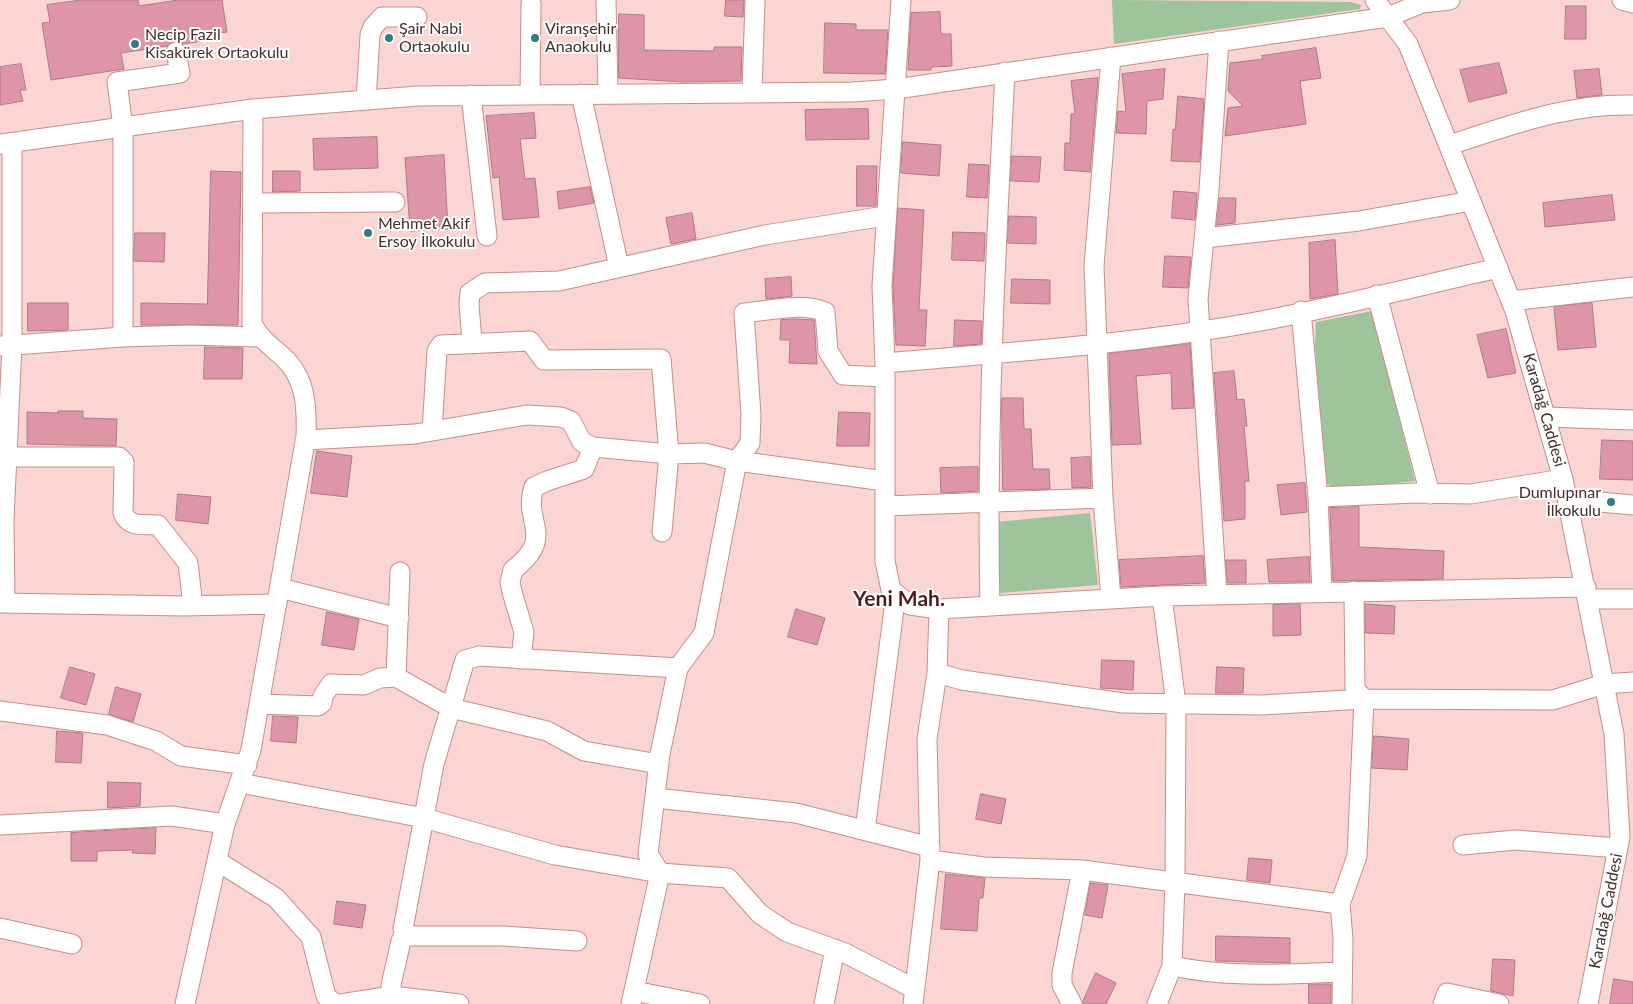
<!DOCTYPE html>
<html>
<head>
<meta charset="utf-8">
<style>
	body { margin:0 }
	canvas { display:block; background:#fad5d2 }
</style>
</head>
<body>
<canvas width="1633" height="1004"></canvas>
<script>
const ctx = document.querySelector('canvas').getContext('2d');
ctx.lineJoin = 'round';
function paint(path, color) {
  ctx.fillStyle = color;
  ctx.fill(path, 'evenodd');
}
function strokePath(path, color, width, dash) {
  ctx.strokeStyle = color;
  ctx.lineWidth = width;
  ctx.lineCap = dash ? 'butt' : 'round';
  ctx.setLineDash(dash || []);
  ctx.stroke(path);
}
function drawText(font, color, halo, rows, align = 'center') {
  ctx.font = font + ' Lato,sans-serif';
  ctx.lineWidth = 4;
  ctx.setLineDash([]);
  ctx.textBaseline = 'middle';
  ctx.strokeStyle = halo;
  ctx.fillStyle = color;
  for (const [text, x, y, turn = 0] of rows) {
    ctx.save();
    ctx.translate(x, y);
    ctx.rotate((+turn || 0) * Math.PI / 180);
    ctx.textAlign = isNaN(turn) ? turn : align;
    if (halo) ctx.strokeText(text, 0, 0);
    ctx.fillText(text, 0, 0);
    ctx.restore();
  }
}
paint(new Path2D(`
	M1112 0 1351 2 1361 5 1360 9 1114 44Z
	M1372 311 1415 481 1335 489 1326 483 1315 346 1316 322Z
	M1090 513 1098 585 1000 593 996 522Z`), '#9dc49b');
const building = new Path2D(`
	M81 0H138L139 6 178 0H222L227 32 209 34 210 40 183 44 174 41 167 46 121 53 124 69 51 80 42 23 50 22 47 5Z
	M726 0H744L743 17 725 16Z
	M1566 6H1586V39H1565Z
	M940 12 941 34H951L952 66 931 67V70H908L911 13Z
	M619 14 644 15V50L714 51V47H742L741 81 682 82 619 78Z
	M825 23 856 24V30H888L885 74 824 73Z
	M1316 48 1321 78 1300 81 1306 124 1225 136 1228 108 1243 106 1228 91 1230 63 1263 59 1262 56Z
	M1499 63 1507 93 1469 102 1460 70Z
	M21 64 26 90H20L23 101 0 105V67Z
	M1165 69 1163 99 1147 101 1146 134 1116 133 1118 111 1126 112 1122 74Z
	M1599 69 1602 95 1577 98 1574 71Z
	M1098 78 1090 172 1064 170 1065 143H1070L1071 114H1075L1071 81Z
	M1178 96 1204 99 1200 162 1171 161 1173 129 1175 130Z
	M868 109 869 139 806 140 805 110Z
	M534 113 536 138 520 139 525 179 535 178 539 217 503 220 499 177 493 178 486 116Z
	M377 137 378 168 314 170 313 139Z
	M903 142 941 145 939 176 901 173Z
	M444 155 448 229 410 231 405 158Z
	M1012 156 1041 157 1039 182 1011 181Z
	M969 164 989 165 987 198 967 197Z
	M857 166H877L876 206H857Z
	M211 171 241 172 238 325H141V303L207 304Z
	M273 171H300V191L273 192Z
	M590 187 594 203 559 209 557 192Z
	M1174 191 1197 193 1195 220 1172 218Z
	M1612 195 1615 220 1545 227 1543 203Z
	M1220 198H1236L1235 223 1217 225Z
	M898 208 924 210 919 310H927L925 346 896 345 893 286Z
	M692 213 696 239 671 244 666 218Z
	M1009 216 1036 217V244L1008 243Z
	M953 232 985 233 984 261 952 260Z
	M135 233H165L164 262 134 261Z
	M1335 240 1338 294 1310 299 1309 243Z
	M1165 256 1191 257 1188 288 1163 287Z
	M791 277 792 296 766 299 765 279Z
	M1012 279 1050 280V304L1011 303Z
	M28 303H68V330L28 331Z
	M1592 303 1596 347 1558 350 1554 307Z
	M795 319 814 320 817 364 789 363 790 340H780L781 320Z
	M955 320 982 321 981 344 954 346Z
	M1506 329 1516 373 1488 378 1477 335Z
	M1190 344 1194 408 1172 409 1171 373 1136 376 1141 444 1112 445 1109 354Z
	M205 347 243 348 242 379H204Z
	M1234 371 1237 400 1244 399 1247 426H1244L1249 481H1245V519L1224 521 1214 373Z
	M1002 398H1023L1024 429H1031L1033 469H1049L1050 489 1003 490Z
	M58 411H83V418L117 419 116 446 27 444V412L58 413Z
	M839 412 870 413 869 446H837Z
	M1602 440 1633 441V480L1600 479Z
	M317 451 352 456 347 497 311 493Z
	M1090 457 1091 487 1072 488 1071 458Z
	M978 467V491L941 493 940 468Z
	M1305 483 1307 512 1281 515 1277 485Z
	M178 494 211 497 208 524 176 520Z
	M1359 507V547L1444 551 1443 579 1333 581 1330 508Z
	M1203 556 1205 583 1121 587 1119 560Z
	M1309 557 1310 582H1269L1267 560Z
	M1226 560H1246V583H1228Z
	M1300 604 1301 635 1273 636V605Z
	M1365 604 1395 606 1394 634 1366 633Z
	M796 609 825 618 817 645 788 637Z
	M327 612 359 619 354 650 322 645Z
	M1102 660 1134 661 1133 690 1101 688Z
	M70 667 95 674 86 705 61 698Z
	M1217 667 1244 668 1243 693H1216Z
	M116 687 141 694 133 722 109 714Z
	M273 716 298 717 296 743 271 741Z
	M57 731 83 733 81 763 56 762Z
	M1374 736 1409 739 1407 770 1372 768Z
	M108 782 141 783 140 806 108 808Z
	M981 794 1006 799 1001 824 976 819Z
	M156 828 155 854 132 853 133 850 97 851V861H71V833Z
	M1249 858 1272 860 1270 883 1247 880Z
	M946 874 985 878 983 898H979L977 931 941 929Z
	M1091 883 1108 885 1102 918 1085 915Z
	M337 901 366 905 362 928 334 924Z
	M1216 936 1290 938V963L1216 961Z
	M1493 959 1515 960 1513 996 1491 991Z
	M1096 973 1116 983 1106 1004H1083V1001Z
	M1614 979 1633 982V1004H1610Z
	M1309 984H1331V1004H1309Z`);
paint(building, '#dd95a7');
strokePath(building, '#af7a86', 1);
const minor = new Path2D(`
	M606 0 608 94
	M901 0 882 286 885 363V561L891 590 910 605 939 609 1162 596 1586 587
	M1375 0 1408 44 1515 311 1563 479 1614 734 1620 837 1588 1004
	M1622 0 1633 3
	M1111 57 1094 266 1103 498 1111 599
	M752 93 755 0
	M581 94 619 267
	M471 95 487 236
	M530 95 531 4
	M366 100 370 35 373 27 382 17H417
	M0 144 253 109 418 96 853 92 896 89 1388 17 1422 3 1450 0
	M1449 145C1509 126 1568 103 1633 105
	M253 203 395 202
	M1205 238 1359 221 1471 201
	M1377 295 1430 494
	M1511 301 1633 287
	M1301 311 1318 497 1322 593
	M123 337V127L117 82 180 73 176 52
	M472 342 469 304 470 293 485 283 559 281 765 235 885 216
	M1 346 123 337 190 335 259 337
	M885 363C1010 352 1137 344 1261 321 1341 306 1419 286 1498 268
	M1546 417 1633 420
	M432 431 437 351 441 345 530 341 544 360 661 359 669 454 662 532
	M305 440 415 434 527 415 561 417 571 421 582 442 593 447 669 454 704 453 737 461 885 481
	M7 457H119L124 462 123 513C129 528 144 524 158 525L188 563 193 606
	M1318 497 1416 493 1471 494 1563 479
	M1567 499 1633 505
	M885 506 1103 498
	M280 588 399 618
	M1217 595 1198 299 1209 190 1219 41
	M1588 599H1633
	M5 601 4 521 12 345V143
	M0 603 183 606 277 604
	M990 606C986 428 996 250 1005 72
	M521 659 524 632 512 592 510 582 513 570C557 536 522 522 534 487L547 481 584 469 593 447
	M937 673 962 680 1123 703 1262 705 1364 699 1553 700 1604 684 1633 682
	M396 677 400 572
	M260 704 318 706 322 703 323 696 331 684 364 685 380 678 396 677 451 708 547 731 584 751 659 764
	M0 711 107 725 156 741 181 756 247 765
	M240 783 424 818 555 855 660 873 728 878 760 914 787 932 845 953 913 988
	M655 798 796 813 930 847
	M0 825 172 816 225 824
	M865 830 896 594
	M1463 845 1515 840 1618 848
	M930 860 984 867 1082 870 1340 904
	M217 861 276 898 311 937 326 996 335 1004
	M0 928 72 944
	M405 936 403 929 434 764 465 660 479 656 678 668
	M405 936H503L577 941
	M1172 966C1228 978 1284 974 1342 972
	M634 991 700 1004
	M392 996 391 985 401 941 405 936
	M185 1004 225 824 251 750 306 436C307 407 306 378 283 357 270 345 261 340 252 324L253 109
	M340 1004 392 996 459 1004
	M631 1004 660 873 648 854 660 754 678 668 704 633 737 461 750 443 751 415 744 313C768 311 801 302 825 312L828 351 843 375 885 377
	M824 1004 835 949
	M913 1004 930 860 927 739 937 673 939 609
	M1072 1004 1062 985V973L1082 870
	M1157 1004 1172 966 1175 882 1176 704 1162 596
	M1342 1004 1343 939 1340 904 1357 856 1364 699 1355 689 1354 591
	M1443 1004 1447 993 1499 1004`);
strokePath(minor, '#c68e8a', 21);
strokePath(minor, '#fff', 19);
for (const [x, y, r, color] of [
	[389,38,5,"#337b82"],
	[535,38,5,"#337b82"],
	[135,44,5,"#337b82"],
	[368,233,5,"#337b82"],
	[1611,502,5,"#337b82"]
]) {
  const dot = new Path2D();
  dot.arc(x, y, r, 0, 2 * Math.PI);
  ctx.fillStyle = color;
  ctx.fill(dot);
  strokePath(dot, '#fff', 2);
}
drawText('16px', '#442d2b', '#fff', [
	["Şair Nabi",399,29],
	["Ortaokulu",399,47],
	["Viranşehir",545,29],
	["Anaokulu",545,47],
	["Necip Fazil",145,35],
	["Kisakürek Ortaokulu",145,53],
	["Mehmet Akif",378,224],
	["Ersoy İlkokulu",378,242],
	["Dumlupınar",1601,493,"right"],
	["İlkokulu",1601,511,"right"]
], 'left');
drawText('16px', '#442d2b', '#fff', [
	["Karadağ Caddesi",1544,410,74],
	["Karadağ Caddesi",1606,911,-79]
]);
drawText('bold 21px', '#4b1e1d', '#fff', [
	["Yeni Mah.",899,599]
]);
</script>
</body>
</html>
